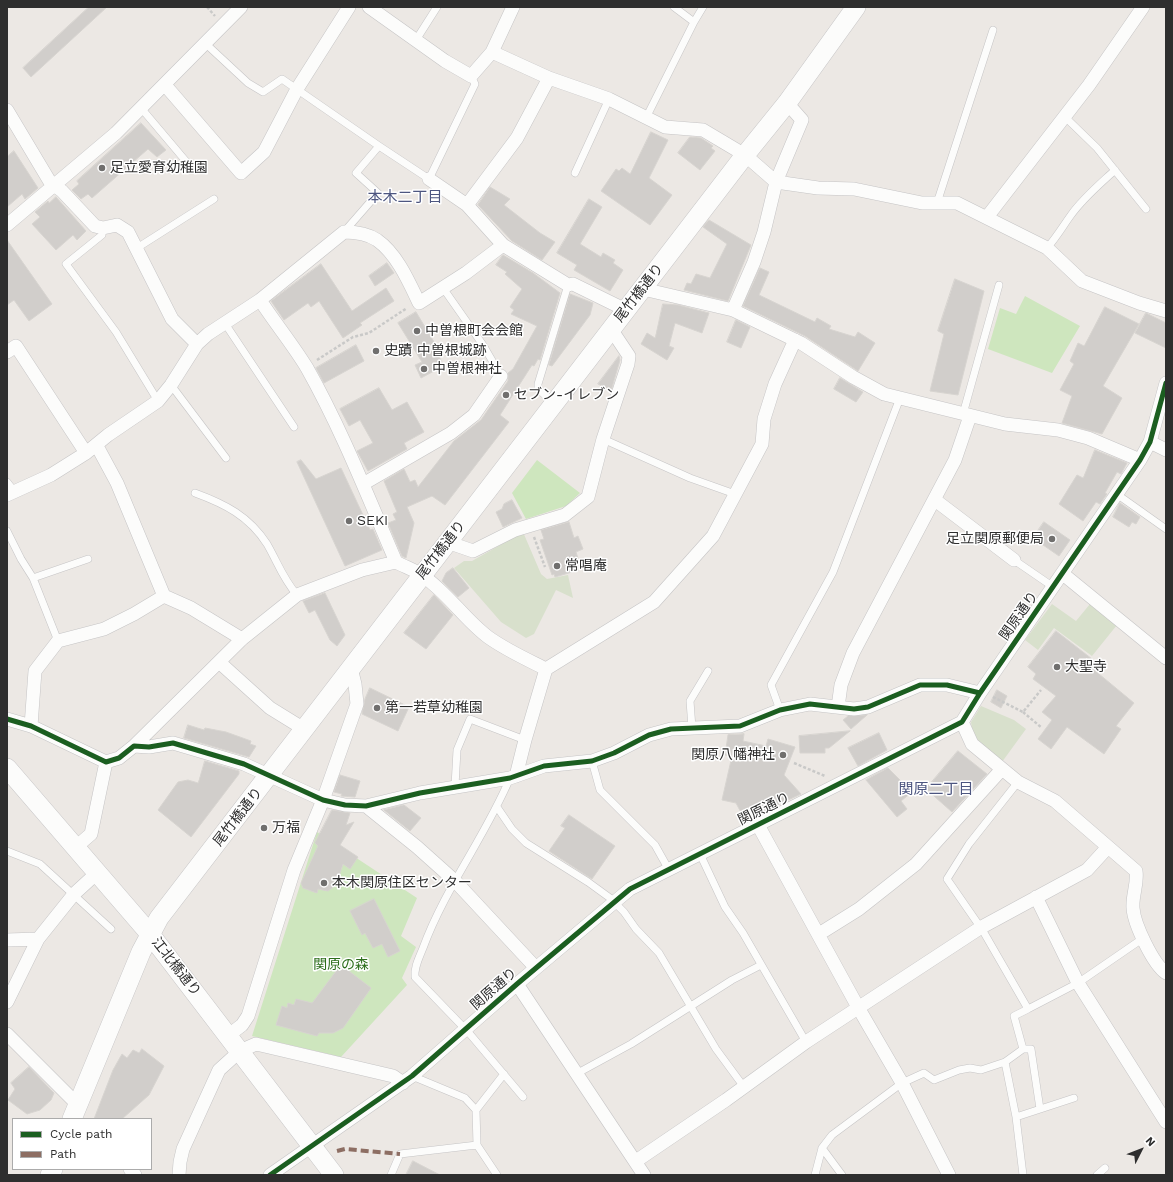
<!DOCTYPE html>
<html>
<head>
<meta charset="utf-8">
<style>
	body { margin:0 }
	#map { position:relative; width:1173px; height:1182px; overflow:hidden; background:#ece8e4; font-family:"Work Sans",sans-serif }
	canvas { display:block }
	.frame { position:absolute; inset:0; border:8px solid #2e2e2e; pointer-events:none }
	.legend { position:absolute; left:12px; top:1118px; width:140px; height:52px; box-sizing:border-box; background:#fff; border:1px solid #ababab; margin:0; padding:5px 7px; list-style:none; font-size:12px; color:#2e2e2e }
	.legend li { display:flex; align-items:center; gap:8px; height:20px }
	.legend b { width:20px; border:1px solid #ababab }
	.north { position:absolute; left:1121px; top:1130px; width:40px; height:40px; -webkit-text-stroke:3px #fff; paint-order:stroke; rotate:48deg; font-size:11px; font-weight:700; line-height:16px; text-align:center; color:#2e2e2e }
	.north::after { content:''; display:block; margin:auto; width:14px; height:18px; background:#2e2e2e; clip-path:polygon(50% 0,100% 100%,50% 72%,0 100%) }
</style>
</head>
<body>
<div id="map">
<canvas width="1173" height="1182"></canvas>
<div class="frame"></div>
<ul class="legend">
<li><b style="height:5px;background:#1b5e20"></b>Cycle path</li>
<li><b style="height:5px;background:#8d6e63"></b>Path</li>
</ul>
<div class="north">N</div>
</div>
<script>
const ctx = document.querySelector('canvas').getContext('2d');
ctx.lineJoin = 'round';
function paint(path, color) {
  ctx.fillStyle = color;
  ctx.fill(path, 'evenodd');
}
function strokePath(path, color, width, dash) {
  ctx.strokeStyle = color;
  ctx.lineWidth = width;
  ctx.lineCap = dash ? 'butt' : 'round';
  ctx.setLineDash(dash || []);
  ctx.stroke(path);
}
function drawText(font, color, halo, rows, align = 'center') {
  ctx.font = font + ' "Work Sans","Noto Sans JP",sans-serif';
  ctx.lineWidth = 3;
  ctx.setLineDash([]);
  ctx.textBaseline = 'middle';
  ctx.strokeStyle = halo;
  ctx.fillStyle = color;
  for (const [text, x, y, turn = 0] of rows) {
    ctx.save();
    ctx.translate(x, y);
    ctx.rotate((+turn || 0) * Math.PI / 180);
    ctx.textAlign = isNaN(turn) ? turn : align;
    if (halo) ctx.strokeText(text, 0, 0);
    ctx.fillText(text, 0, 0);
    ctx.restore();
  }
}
paint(new Path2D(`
	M1025 296 1080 326 1052 373 988 349 1000 308 1016 314Z
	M537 460 580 493 566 506 526 519 512 493Z
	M317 832 417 898 401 936 416 947 402 978 407 985 341 1057 252 1036Z`), '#cee6be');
paint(new Path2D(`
	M523 532 541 574 547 579 568 575 573 598 556 590 534 634 526 638 501 622 454 568 464 561H472Z
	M1052 604 1076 621 1090 604 1117 625 1092 656 1054 628 1038 650 1025 640Z
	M981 706 1014 720 1026 729 1002 762C988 750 973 742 971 722Z`), '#d8e0cc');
const building = new Path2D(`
	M89 7H107L31 77 23 68Z
	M141 123 166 150 157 157 148 149 92 198 88 194 81 199 72 190 79 184 77 181Z
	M651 132 668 140 649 178 672 195 650 225 601 191 616 169 619 171 622 168 630 174Z
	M690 137 701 138 713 146 711 148 715 151 700 170 678 153Z
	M14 151 38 188 25 199 22 194 7 207V157Z
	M490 187 510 199 504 205 540 233 555 242 542 260 512 241 478 205Z
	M56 197 86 231 77 240 73 235 56 250 32 224 40 217 35 212 48 201 49 203Z
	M589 199 602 207 580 244 601 257 603 253 615 260 613 263 623 270 610 291 574 270 577 265 557 253Z
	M709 220 751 245 728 301 684 290 687 283 691 284 696 274 710 278 727 244 703 227Z
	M7 240 52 304 29 321 14 300 7 305Z
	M503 255 533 273 560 293 540 360 538 359 534 366 532 365 500 415 509 422 445 505 432 496 407 507 414 523 406 558 402 556 388 523 396 520 393 514 397 512 384 481 404 469 410 482 415 480 418 487 454 441 481 420 508 381V373L513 369 537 326 511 314 514 310 510 307 522 289 505 274 507 272 496 265Z
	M387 263 394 273 375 286 369 276Z
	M321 264 352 311 386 288 394 301 360 323 362 325 343 338 319 301 311 307 308 303 284 320 271 301Z
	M760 268 769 272 759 295 815 322 817 318 831 326 829 329 855 337 858 332 875 343 858 371 805 336 743 306Z
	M955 279 984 291 958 395 930 391 944 334 938 331Z
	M570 294 593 303 590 315 552 366 549 365Z
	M663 304 678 305 709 313 702 333 675 323 669 346 674 348 667 360 641 344 647 333 655 338Z
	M1105 307 1139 324 1103 386 1122 398 1102 434 1062 423 1072 396 1060 390 1074 364 1070 361 1078 343 1084 346Z
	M416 312 434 342 432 343 443 364 432 368 434 371 421 378 415 365 422 362 398 323Z
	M1146 313 1166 323V348L1135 333Z
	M736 320 750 327 741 348 727 342Z
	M356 345 364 361 324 383 316 368Z
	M619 356 620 360 611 391 598 384Z
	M840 378 863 392 856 402 834 389Z
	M379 388 392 410 407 402 424 432 404 443 407 449 368 471 357 451 373 443 360 420 349 426 340 409Z
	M1095 450 1127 463 1121 474 1117 472 1105 493 1107 494 1100 504 1096 502 1083 521 1059 504 1077 475 1083 478Z
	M301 460 316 479 341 468 370 530 373 529 382 550 345 566 297 462Z
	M512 500 522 518 503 527 496 512 502 509 504 504Z
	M1120 503 1140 517 1136 524 1132 522 1129 527 1113 517Z
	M569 522 574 538 578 536 583 549 576 552 580 565 577 566 579 570 555 577 554 574 552 575 540 540 544 539 541 530Z
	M1044 522 1070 540 1059 556 1033 538Z
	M453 568 469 588 458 597 442 581 446 573Z
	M325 593 345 635 337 646 330 640 315 610 309 613 303 601Z
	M434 595 453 615 426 649 404 633Z
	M1056 631 1092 659 1090 661 1096 665 1093 669 1134 703 1116 726 1121 729 1104 754 1067 727 1051 749 1038 739 1052 720 1042 712 1056 696 1033 679 1036 674 1028 667Z
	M370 688 409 707 398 731 362 714 365 699Z
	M997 690 1007 696 1001 708 991 702Z
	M867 715 851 729 843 720 848 716Z
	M188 725 204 730 205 728 226 732 251 741 250 744 256 746 249 757 184 738Z
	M850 731 829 748H825V753H800L799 736Z
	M879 733 887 750 858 766 848 748Z
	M744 734 743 741 766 746 768 739 795 747 784 775 801 794 745 820 736 803 722 800 732 756 725 755 728 735Z
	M958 751 987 774 952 812 926 789Z
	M205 761 239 771V774L191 837 158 810 178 782 188 780 198 783Z
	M888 768 912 792 901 801 907 809 897 817 866 780Z
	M340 775 360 781 355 797 341 796 342 794 334 792Z
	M404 805 421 818 410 831 384 810Z
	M332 810 350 813 346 825 354 822 340 845 358 857 350 869 343 864 336 885 328 891 318 889 317 893 303 888 301 883 318 846 315 843Z
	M569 815 615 846 592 879 549 851 565 828 561 826Z
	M374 899 400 951 388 957 382 944 373 948 365 933 362 935 350 911Z
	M341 965 371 988 343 1028 333 1033H319L317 1036 276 1025 282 1006 287 1008 288 1003 294 1005 296 999 312 1003Z
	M142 1049 164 1066 149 1095 122 1119H94L113 1070 122 1054 127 1058 133 1050 139 1053Z
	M29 1067 54 1093 51 1100 40 1110 27 1114 8 1100 15 1089 11 1083Z
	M413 1161 440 1175H406Z`);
paint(building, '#d1cecb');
strokePath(building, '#d7d4d0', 1);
const lane = new Path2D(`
	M674 7 694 22
	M416 40 437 7
	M206 44 248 83 263 92 282 79 379 146 429 179 475 84 471 76
	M141 108 190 166
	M1064 116 1097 148 1146 209
	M646 118 694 22 703 7
	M575 173 609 99
	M937 203 993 30
	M103 228 102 235 66 264 116 332 158 401
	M344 232 378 193 356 173 379 146
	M137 248 214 199
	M1047 248C1056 238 1063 226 1071 215 1083 198 1100 184 1115 170
	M443 288 483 345 501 376
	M224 322 294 427
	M171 385 226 458
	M554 403 538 389V384L568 285
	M963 414 999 285
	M603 439 690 478 735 494
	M7 482 14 491
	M195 493C225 504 249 516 267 544 278 563 282 577 297 595
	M1118 495 1166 529
	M7 531 21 559 33 578 58 641
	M1014 560 1049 584
	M33 578 88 559
	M780 710 771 685 833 572 900 398
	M692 728 690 701 708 671
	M592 761 600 790 655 845 669 870
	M510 778C485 837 445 888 423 948 419 958 414 967 415 977L469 1033 523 1097
	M1018 782 969 844 947 879 983 931 1028 1009 1078 983 1142 939
	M455 786 457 750 470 719 525 740
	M497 807 512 829 526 843 588 882 610 898 624 912 636 929 659 953 716 1049 744 1087
	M7 851 40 864 111 929
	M700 854 725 907 743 933 806 1042
	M1023 1049 1014 1016 1028 1009
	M576 1074 631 1044 732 980 761 965
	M412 1076 465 1098 476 1110
	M1040 1109 1031 1049H1023L1005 1062 1016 1117 1074 1098
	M1016 1117 1023 1175
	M477 1145 476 1110 504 1074
	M822 1148 842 1175
	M391 1175 400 1154 477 1145 497 1175
	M815 1175 822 1148 832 1135 902 1083 924 1073 934 1080 959 1070 970 1068 981 1070 1005 1062
	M1097 1175 1105 1168`);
const street = new Path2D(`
	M369 7 445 61 471 76 492 52 513 7
	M492 52 549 78 609 99 665 127 703 130 745 155 776 182 818 188 854 189 922 203H957L1047 248 1082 281 1139 303 1166 311
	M165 85 241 173 264 152 297 89 349 7
	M7 110 50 182 62 191 95 226 103 228 117 225 128 232 172 319 197 344
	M429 179 467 205 503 245 568 285 573 284 626 310
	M467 205 517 138 549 78
	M987 217 1089 85 1143 7
	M7 225 116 133 241 7
	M643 289 733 310 801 343 853 377 884 394 1005 424 1058 430 1088 438 1140 460
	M260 300C275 323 293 345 307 368 342 430 368 497 396 562 405 567 415 570 423 576 448 593 464 619 488 637 506 650 526 659 546 669L654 602 713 536 762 444 764 419 775 384 795 340
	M733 310 754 262 764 232 776 182 802 120 787 103
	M7 352 16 346 86 453
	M1150 442 1166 450
	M97 446 117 483 164 596 191 608 242 639
	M363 484 451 433 474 415 501 376
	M7 495 51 475 86 453 108 435 158 401 171 385 197 344 208 334 260 300 344 232C355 232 368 234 377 240 397 254 409 282 419 303L466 273 503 245
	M935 500 1014 560
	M447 542 473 551 515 530 565 515 588 497 603 439 628 364 629 356 611 329
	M1063 574 1166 658
	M219 662 270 708 304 729
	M838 707 841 685 853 653 955 460 970 416
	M7 719 31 726 106 762 119 758 134 746 149 747 173 743 244 764 323 800 345 805 366 806 420 793 510 778 544 766 592 761 614 753 649 735 671 729 740 726 780 710 810 704 854 709 868 707 920 685H947L980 693
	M962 722 972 744 1018 782 1055 801 1136 871C1138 884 1132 895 1133 908 1134 924 1153 964 1166 973
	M31 726 35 671 58 641 104 629 134 614 164 596
	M134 746 242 639 297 595 362 570 396 562
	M516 776 525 740 546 669
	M366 806 417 847 455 881 536 968
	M758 825 859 1009 902 1083 949 1175
	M76 847 91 834 106 762
	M1036 897 1078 983 1166 1122
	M819 934 859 909 916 864 1002 769
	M7 940 38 939
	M517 984 644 1175
	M7 1002 38 939 74 894 98 872
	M7 1034 78 1105
	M229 1035 242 1025 248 1016 294 870 323 800 357 704 355 684 351 668
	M636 1161 726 1100 806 1042 980 928 1087 870 1108 847
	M130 1169 135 1175
	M179 1175 180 1162 183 1149 219 1070 240 1051 256 1044 393 1076 403 1083
	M270 1175 412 1076 517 984 630 889 962 722 980 693 1140 460 1150 442 1166 383`);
const secondary = new Path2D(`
	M7 768 150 934 334 1175
	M72 1119 141 952 159 918 745 155 787 103 856 7
	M50 1175 53 1169`);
strokePath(lane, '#c5c4c5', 8);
strokePath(street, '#c5c4c5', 14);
strokePath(secondary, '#c5c4c5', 20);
strokePath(new Path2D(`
	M207 7 215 16
	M317 360 353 337 369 333 407 308
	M534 537 545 567
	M993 697 1023 712 1041 690
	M1023 712 1042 728
	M794 763 825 776`), '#c9c9c8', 2.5, [3, 2]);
strokePath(lane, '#fcfcfb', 7);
strokePath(street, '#fcfcfb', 13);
strokePath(secondary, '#fcfcfb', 19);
strokePath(new Path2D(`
	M337 1151 345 1149 400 1154`), '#8d6e63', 4, [8, 4]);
strokePath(new Path2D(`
	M7 719 31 726 106 762 119 758 134 746 149 747 173 743 244 764 323 800 345 805 366 806 420 793 510 778 544 766 592 761 614 753 649 735 671 729 740 726 780 710 810 704 854 709 868 707 920 685H947L980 693
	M270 1175 412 1076 517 984 630 889 962 722 980 693 1140 460 1150 442 1166 383`), '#1b5e20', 5);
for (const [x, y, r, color] of [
	[102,168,4,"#706f6e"],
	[417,331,4,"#706f6e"],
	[376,351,4,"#706f6e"],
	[424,369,4,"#706f6e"],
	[506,395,4,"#706f6e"],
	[349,521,4,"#706f6e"],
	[1052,539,4,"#706f6e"],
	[557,566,4,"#706f6e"],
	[1057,667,4,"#706f6e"],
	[377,708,4,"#706f6e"],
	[783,755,4,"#706f6e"],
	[264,828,4,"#706f6e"],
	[324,883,4,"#706f6e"]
]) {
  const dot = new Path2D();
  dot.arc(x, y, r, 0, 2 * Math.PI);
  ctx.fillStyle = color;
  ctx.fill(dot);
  strokePath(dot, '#fff', 1.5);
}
drawText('14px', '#2e2e2e', '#fff', [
	["足立愛育幼稚園",110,168],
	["中曽根町会会館",425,331],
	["史蹟 中曽根城跡",384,351],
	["中曽根神社",432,369],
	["セブン-イレブン",514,395],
	["SEKI",357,521],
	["足立関原郵便局",1044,539,"right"],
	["常唱庵",565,566],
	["大聖寺",1065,667],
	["第一若草幼稚園",385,708],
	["関原八幡神社",775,755,"right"],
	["万福",272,828],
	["本木関原住区センター",332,883]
], 'left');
drawText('14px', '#2e2e2e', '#fff', [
	["尾竹橋通り",639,293,-52],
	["尾竹橋通り",441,550,-52],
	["関原通り",1019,616,-55],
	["関原通り",764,809,-26],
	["尾竹橋通り",238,817,-52],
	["江北橋通り",176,967,52],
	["関原通り",494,989,-41]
]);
drawText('14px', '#2c6e1b', '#fff', [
	["関原の森",341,965]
]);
drawText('15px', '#4d5680', '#fff', [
	["本木二丁目",405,198],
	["関原二丁目",936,790]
]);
</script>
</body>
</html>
